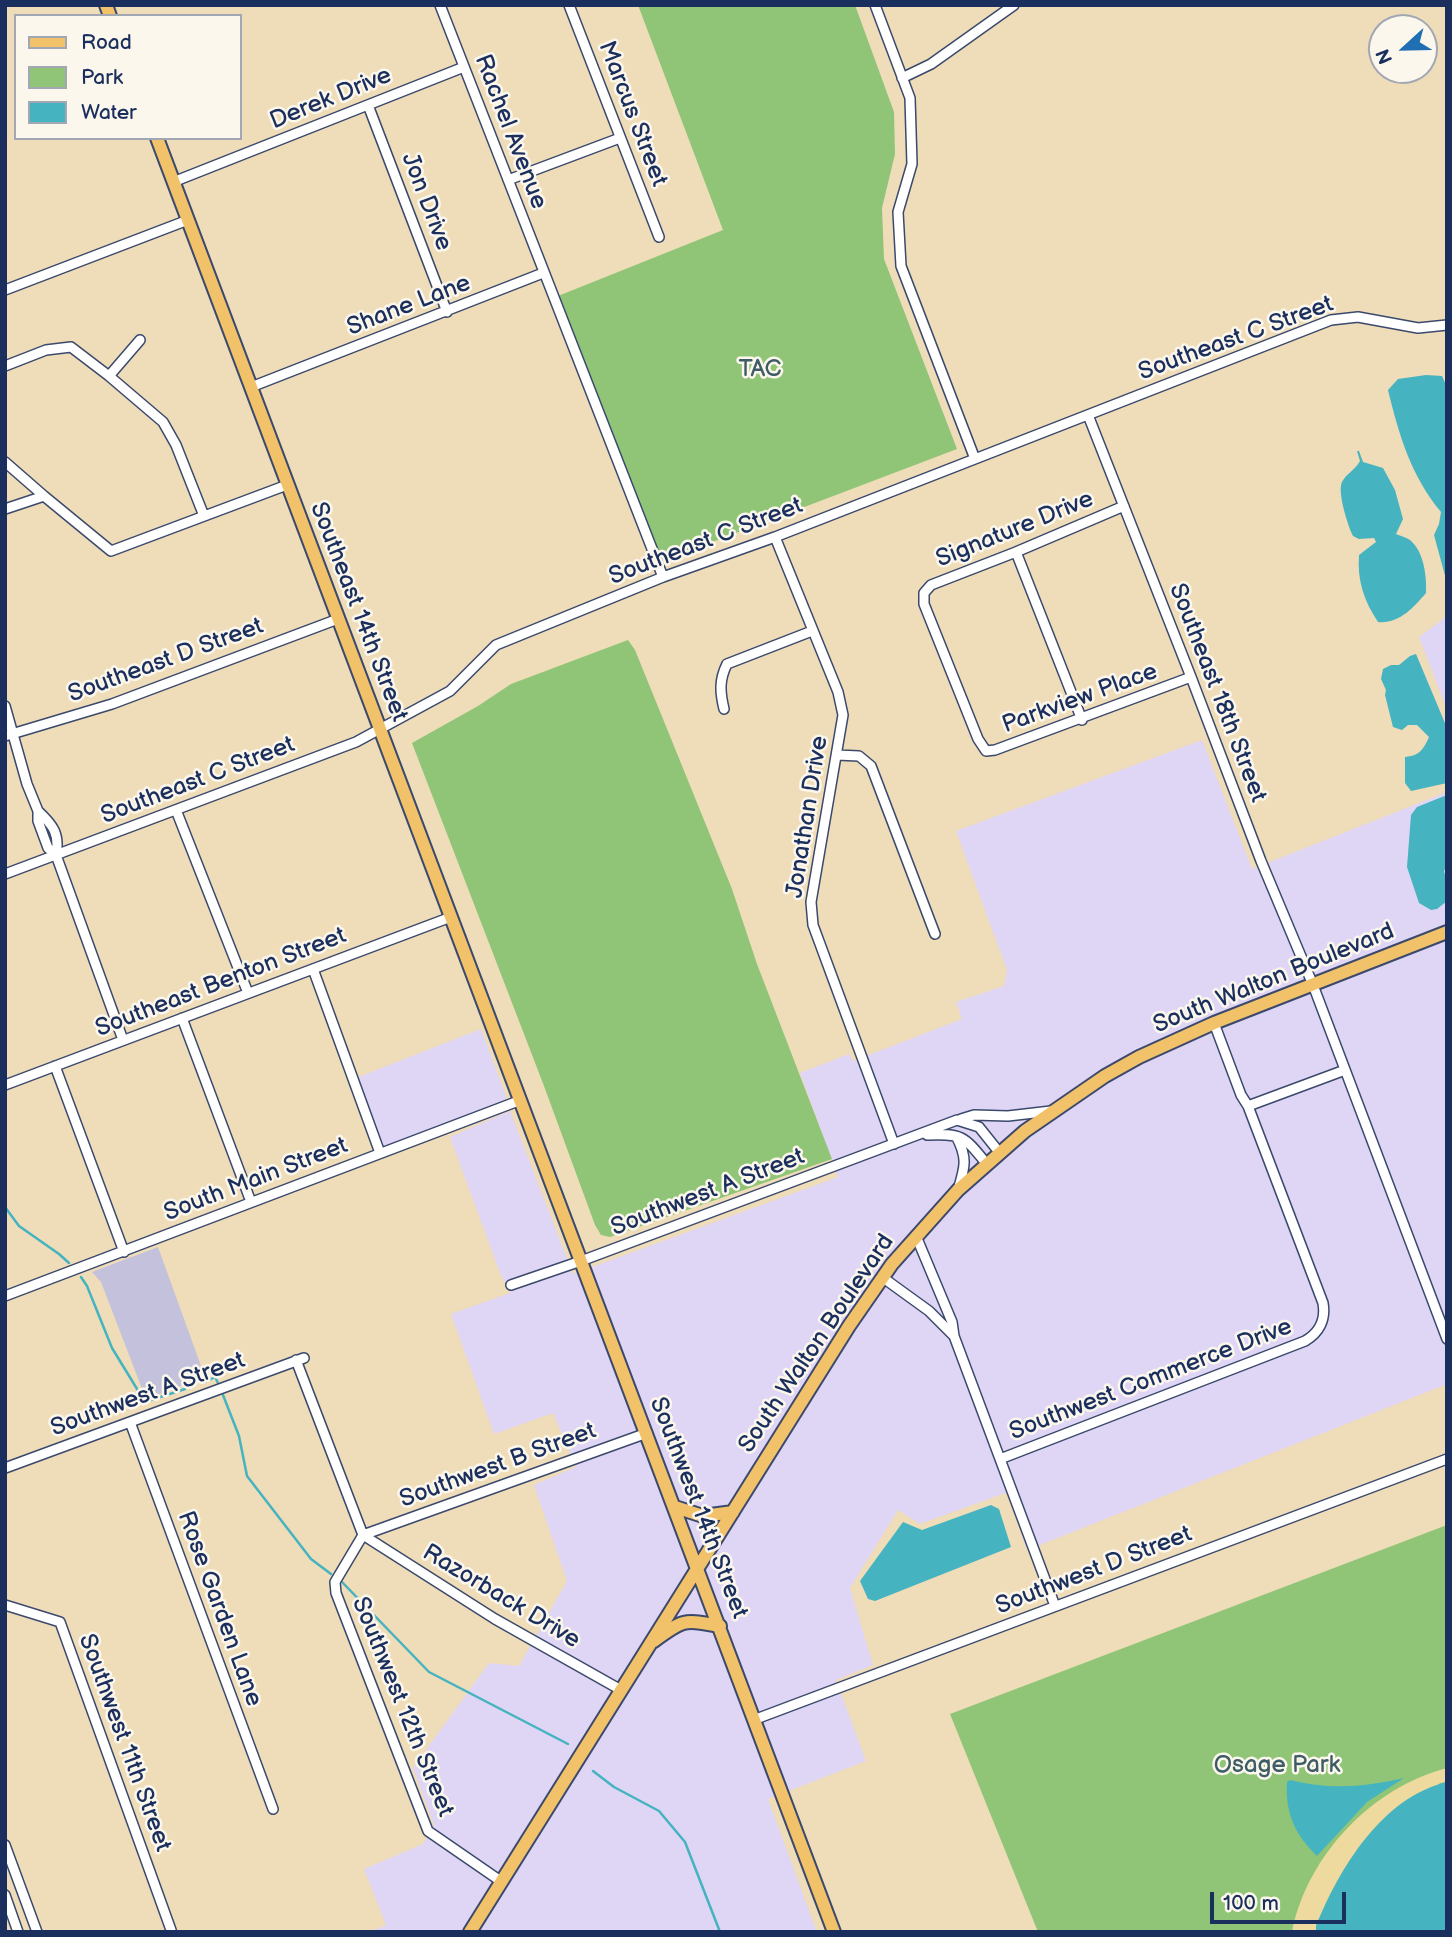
<!DOCTYPE html>
<html>
<head>
<meta charset="utf-8">
<style>
	body { margin:0 }
	#map { position:relative; width:1452px; height:1937px; overflow:hidden; background:#efdcb9; font-family:"Balsamiq Sans",sans-serif }
	canvas { display:block }
	.frame { position:absolute; inset:0; border:7px solid #1b2f5e; pointer-events:none }
	.legend { position:absolute; left:14px; top:14px; width:228px; height:126px; box-sizing:border-box; background:#fbf7ec; border:2px solid #a1a7b3; margin:0; padding:9px 12px; list-style:none; font-size:21px; color:#1b2f5e }
	.legend li { display:flex; align-items:center; gap:14px; height:35px }
	.legend b { width:35px; border:2px solid #a1a7b3 }
	.north { position:absolute; left:1368px; top:14px; width:70px; height:70px; box-sizing:border-box; background:#fbf7ec; border:2px solid #a1a7b3; border-radius:50%; rotate:248deg; font-size:19px; font-weight:700; line-height:28px; text-align:center; color:#1b2f5e }
	.north::after { content:''; display:block; margin:auto; width:24px; height:32px; background:#1f6fb2; clip-path:polygon(50% 0,100% 100%,50% 72%,0 100%) }
	.scale { position:absolute; left:1210px; top:1892px; width:136px; height:32px; box-sizing:border-box; border:4px solid #1b2f5e; border-top:0; padding-left:9px; font-size:21px; line-height:24px; white-space:nowrap; color:#1b2f5e; -webkit-text-stroke:5px #fbf7ec; paint-order:stroke }
</style>
</head>
<body>
<div id="map">
<canvas width="1452" height="1937"></canvas>
<div class="frame"></div>
<ul class="legend">
<li><b style="height:9px;background:#f2c26a"></b>Road</li>
<li><b style="height:19px;background:#90c577"></b>Park</li>
<li><b style="height:19px;background:#45b3c0"></b>Water</li>
</ul>
<div class="north">N</div>
<div class="scale">100 m</div>
</div>
<script>
const ctx = document.querySelector('canvas').getContext('2d');
ctx.lineJoin = 'round';
function paint(path, color) {
  ctx.fillStyle = color;
  ctx.fill(path, 'evenodd');
}
function strokePath(path, color, width, dash) {
  ctx.strokeStyle = color;
  ctx.lineWidth = width;
  ctx.lineCap = dash ? 'butt' : 'round';
  ctx.setLineDash(dash || []);
  ctx.stroke(path);
}
function drawText(font, color, halo, rows, align = 'center') {
  ctx.font = font + ' "Balsamiq Sans",sans-serif';
  ctx.lineWidth = 5;
  ctx.setLineDash([]);
  ctx.textBaseline = 'middle';
  ctx.strokeStyle = halo;
  ctx.fillStyle = color;
  for (const [text, x, y, turn = 0] of rows) {
    ctx.save();
    ctx.translate(x, y);
    ctx.rotate((+turn || 0) * Math.PI / 180);
    ctx.textAlign = isNaN(turn) ? turn : align;
    if (halo) ctx.strokeText(text, 0, 0);
    ctx.fillText(text, 0, 0);
    ctx.restore();
  }
}
paint(new Path2D(`
	M1447 616V710L1419 637Z
	M1202 740 1252 869 1447 792V1384L1027 1550 1008 1492 920 1524 898 1510 850 1588 873 1665 836 1680 866 1761 768 1799 817 1932H370L386 1925 364 1869 423 1844 434 1825 413 1768 489 1663 519 1666 567 1581 534 1485 576 1467 553 1413 494 1434 451 1314 510 1293 500 1273 450 1137 510 1111 573 1274 838 1177 800 1073 849 1054 853 1061 962 1019 956 1002 1004 986 1007 970 956 831Z
	M481 1029 507 1099 381 1148 356 1078Z`), '#dfd5f5');
paint(new Path2D(`
	M158 1247 205 1377 146 1399 101 1282 92 1272Z`), '#c3c1db');
paint(new Path2D(`
	M638 5H855L894 112 895 154 882 208 884 259 957 449 657 563 553 298 723 230Z
	M628 640 635 650 732 889 757 964 832 1159 610 1237 601 1235 595 1225 544 1086 412 743 478 706 511 684Z
	M1447 1525V1932H1038L950 1714Z`), '#90c577');
paint(new Path2D(`
	M1447 1768V1782L1440 1783 1316 1926V1932H1292C1307 1856 1372 1787 1447 1768Z`), '#eeda9e');
paint(new Path2D(`
	M1426 375 1442 376 1447 387V583L1434 535 1439 524 1441 512C1411 476 1399 435 1388 390L1398 379Z
	M1357 451H1359L1363 462 1383 468 1395 490 1403 519 1396 534C1400 536 1409 538 1412 542 1424 553 1427 578 1426 593 1413 608 1399 624 1378 622 1364 601 1357 580 1359 555L1376 542 1374 538 1359 539 1353 536C1348 526 1337 492 1342 482 1346 474 1355 470 1360 461Z
	M1416 654 1447 728V783L1411 791 1405 783V757C1419 756 1424 749 1429 737L1417 725H1408L1402 730 1393 727 1385 695 1386 690 1381 679 1383 669 1391 665H1399L1410 656Z
	M1447 795V865L1444 871 1447 883V901L1437 909 1431 910 1419 903 1407 867 1411 815 1417 807Z
	M991 1505 999 1509 1011 1547 875 1601 868 1599 860 1581 903 1522 922 1530Z
	M1404 1778 1367 1802 1317 1856C1295 1835 1285 1813 1287 1782L1290 1780C1329 1790 1365 1787 1404 1778Z
	M1447 1782V1932H1316V1926C1339 1869 1382 1797 1447 1782Z`), '#45b3c0');
strokePath(new Path2D(`
	M5 1207 19 1226 59 1254 69 1263
	M81 1277 87 1286 112 1348 145 1402 185 1389
	M205 1382 215 1377 218 1383
	M223 1395 239 1436 247 1476 311 1559 331 1574
	M342 1582 429 1672 568 1744
	M593 1771 614 1787 659 1811 685 1842 720 1932`), '#45b3c0', 2.5);
const minor = new Path2D(`
	M440 5 663 577
	M569 5 659 237
	M875 5 910 98 912 164 898 212 901 266 975 459
	M902 78 931 64 1014 5
	M368 105 447 312
	M508 180 620 138
	M173 182 464 67
	M5 290 188 220
	M5 366 46 350 71 347 109 376 163 422 176 445 204 516
	M109 376 140 340
	M251 387 543 273
	M1088 415 1191 677 1261 861 1313 985 1447 1339
	M5 462 44 496
	M1124 506 1016 552 931 585 924 593V604L978 739 986 751 995 750 1191 677
	M5 509 44 496 111 551 287 485
	M775 537 838 692 843 715 811 902 813 925 894 1144
	M1016 552 1082 720
	M5 706 27 784 38 811V821L48 848 56 855 123 1040
	M724 709C720 692 719 680 727 664L812 631
	M5 736 112 704 338 619
	M837 755 859 756 871 766 935 934
	M176 810 248 993
	M38 811C53 825 60 834 56 855
	M5 874 356 742 450 691 496 645 663 577 775 537 1331 320 1358 317 1418 328 1447 325
	M313 969 380 1153
	M182 1018 251 1202
	M55 1066 124 1252
	M5 1085 451 917
	M1248 1106 1345 1070
	M961 1119 974 1115 1008 1116 1051 1111
	M927 1135C962 1133 964 1136 986 1163
	M956 1136C968 1158 965 1167 958 1190
	M916 1236 952 1322 954 1336 1055 1606
	M882 1277 929 1311 954 1336
	M511 1285 581 1261 957 1120 979 1127 999 1152
	M5 1296 521 1100
	M296 1360 363 1535 335 1582 336 1593 428 1831 502 1882
	M130 1422 273 1809
	M1000 1459 1305 1341C1319 1333 1326 1320 1323 1303L1248 1106 1241 1095 1214 1023
	M5 1468 304 1358
	M363 1535 647 1433
	M363 1535 495 1619 621 1690
	M5 1605 60 1622 171 1930
	M756 1719 1447 1459
	M5 1845 37 1932
	M5 1895 18 1932`);
const major = new Path2D(`
	M106 5 110 16
	M157 138 834 1932
	M675 1507 703 1516 733 1512
	M654 1641C685 1618 684 1620 720 1626
	M470 1932 849 1326 892 1264 958 1190 1025 1131 1105 1076 1139 1057 1214 1023 1447 932`);
strokePath(minor, '#3b496c', 12);
strokePath(major, '#3b496c', 16);
strokePath(minor, '#fff', 9);
strokePath(major, '#f2c26a', 12);
drawText('24px', '#1b2f5e', '#fbf7ec', [
	["Derek Drive",331,99,-22],
	["Marcus Street",632,114,69],
	["Rachel Avenue",510,132,69],
	["Jon Drive",426,202,69],
	["Shane Lane",409,306,-21],
	["Southeast C Street",1236,339,-20],
	["Signature Drive",1015,530,-22],
	["Southeast C Street",706,542,-21],
	["Southeast 14th Street",358,612,69],
	["Southeast D Street",166,661,-20],
	["Southeast 18th Street",1217,693,69],
	["Parkview Place",1080,699,-20],
	["Southeast C Street",198,781,-21],
	["Jonathan Drive",808,817,-81],
	["South Walton Boulevard",1274,979,-22],
	["Southeast Benton Street",221,983,-21],
	["South Main Street",256,1180,-21],
	["Southwest A Street",708,1193,-21],
	["South Walton Boulevard",817,1344,-56],
	["Southwest Commerce Drive",1151,1380,-21],
	["Southwest A Street",148,1395,-20],
	["Southwest B Street",498,1466,-20],
	["Southwest 14th Street",698,1508,69],
	["Southwest D Street",1094,1571,-21],
	["Razorback Drive",501,1597,31],
	["Rose Garden Lane",219,1609,70],
	["Southwest 12th Street",402,1707,68],
	["Southwest 11th Street",124,1743,70]
]);
drawText('24px', '#3e5c66', '#fbf7ec', [
	["TAC",760,370],
	["Osage Park",1277,1766]
]);
</script>
</body>
</html>
